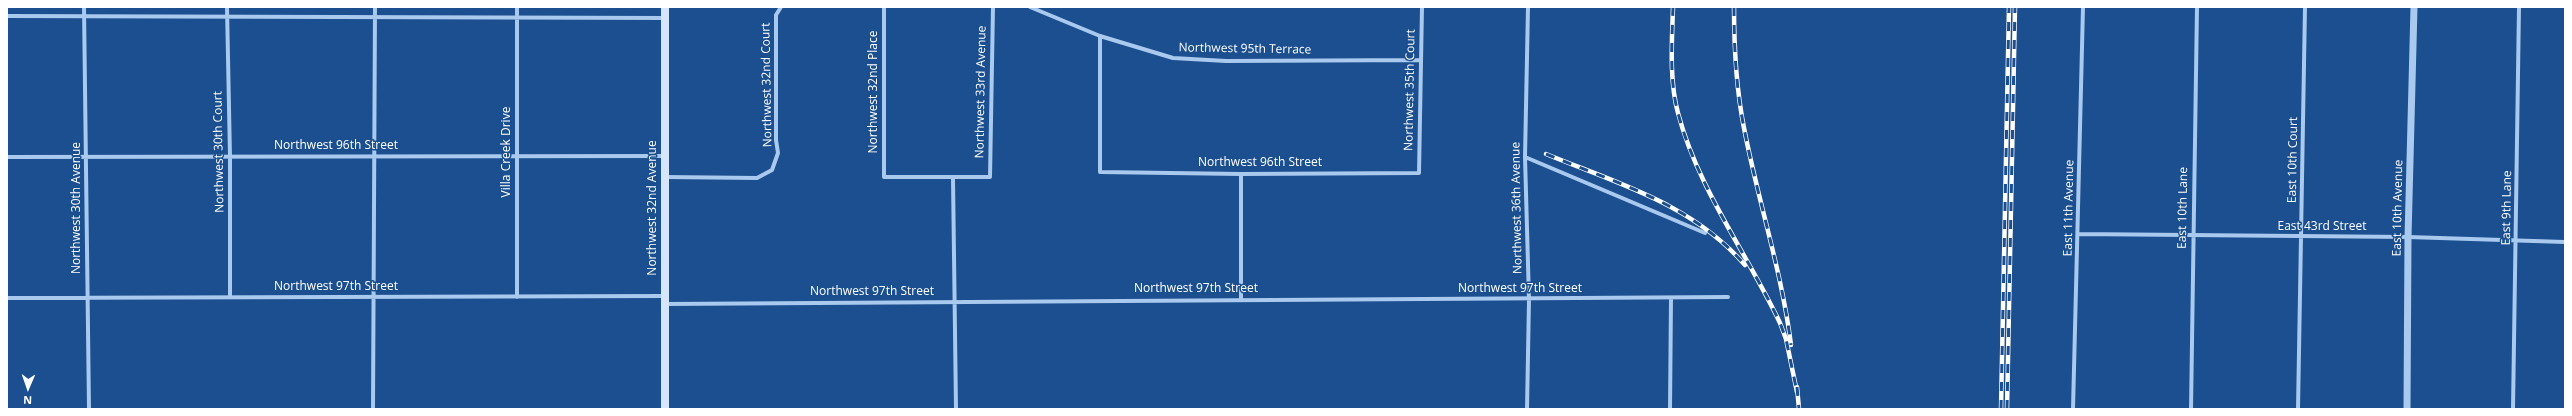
<!DOCTYPE html>
<html>
<head>
<meta charset="utf-8">
<style>
	body { margin:0 }
	#map { position:relative; width:2572px; height:416px; overflow:hidden; background:#1b4f8f; font-family:"Open Sans",sans-serif }
	canvas { display:block }
	.frame { position:absolute; inset:0; border:8px solid #fff; pointer-events:none }
	.north { position:absolute; left:8px; top:368px; width:40px; height:40px; -webkit-text-stroke:3px #1b4f8f; paint-order:stroke; rotate:182deg; font-size:11px; font-weight:700; line-height:16px; text-align:center; color:#fff }
	.north::after { content:''; display:block; margin:auto; width:14px; height:18px; background:#fff; clip-path:polygon(50% 0,100% 100%,50% 72%,0 100%) }
</style>
</head>
<body>
<div id="map">
<canvas width="2572" height="416"></canvas>
<div class="frame"></div>
<div class="north">N</div>
</div>
<script>
const ctx = document.querySelector('canvas').getContext('2d');
ctx.lineJoin = 'round';
function strokePath(path, color, width, dash) {
  ctx.strokeStyle = color;
  ctx.lineWidth = width;
  ctx.lineCap = dash ? 'butt' : 'round';
  ctx.setLineDash(dash || []);
  ctx.stroke(path);
}
function drawText(font, color, halo, rows, align = 'center') {
  ctx.font = font + ' "Open Sans",sans-serif';
  ctx.lineWidth = 3;
  ctx.setLineDash([]);
  ctx.textBaseline = 'middle';
  ctx.strokeStyle = halo;
  ctx.fillStyle = color;
  for (const [text, x, y, turn = 0] of rows) {
    ctx.save();
    ctx.translate(x, y);
    ctx.rotate((+turn || 0) * Math.PI / 180);
    ctx.textAlign = isNaN(turn) ? turn : align;
    if (halo) ctx.strokeText(text, 0, 0);
    ctx.fillText(text, 0, 0);
    ctx.restore();
  }
}
strokePath(new Path2D(`
	M84 7 89 409
	M227 7 230 157V297
	M517 7V297
	M884 7V177H990L993 7
	M1030 7 1100 36 1173 58 1226 61 1420 60
	M7 16 665 18
	M1100 36V172L1241 174 1419 173 1422 7
	M7 157 665 156
	M1525 157 1705 233
	M665 177 757 178 772 170 778 153 776 140V15L781 7
	M953 178 956 409
	M2078 234 2408 237 2565 242
	M7 298 665 296
	M1241 299V174
	M665 304 1728 297
	M373 409 375 7
	M1527 409 1529 300 1525 157 1528 7
	M1670 409 1671 298
	M2073 409 2083 7
	M2191 409 2197 7
	M2298 409 2305 7
	M2513 409 2519 7`), '#a9c9ee', 4);
strokePath(new Path2D(`
	M2407 409 2408 237 2414 7`), '#a9c9ee', 7);
strokePath(new Path2D(`
	M665 7V409`), '#d6e6fa', 8);
const rail = new Path2D(`
	M1673 7C1672 41 1669 80 1678 113 1698 189 1747 253 1780 323L1786 339 1797 392
	M1734 7C1734 48 1736 88 1744 128 1758 201 1782 272 1791 345
	M1546 154C1619 184 1692 204 1745 265
	M1797 387 1799 409
	M2001 409 2009 7
	M2007 409 2015 7`);
strokePath(rail, '#fff', 4.5);
strokePath(rail, '#1b4f8f', 3, [9]);
drawText('12px', '#fff', '#1b4f8f', [
	["Northwest 95th Terrace",1245,49,1],
	["Northwest 32nd Court",767,85,-91],
	["Northwest 35th Court",1410,90,-89],
	["Northwest 32nd Place",874,92,-90],
	["Northwest 33rd Avenue",981,92,-89],
	["Northwest 96th Street",336,146],
	["Northwest 30th Court",219,152,-91],
	["Villa Creek Drive",507,152,-90],
	["East 10th Court",2293,160,-89],
	["Northwest 96th Street",1260,163],
	["Northwest 30th Avenue",77,208,-90],
	["Northwest 32nd Avenue",653,208,-90],
	["Northwest 36th Avenue",1517,208,-91],
	["East 11th Avenue",2069,208,-89],
	["East 10th Lane",2183,208,-89],
	["East 10th Avenue",2398,208,-89],
	["East 9th Lane",2507,208,-89],
	["East 43rd Street",2322,227],
	["Northwest 97th Street",336,287],
	["Northwest 97th Street",1196,289],
	["Northwest 97th Street",1520,289],
	["Northwest 97th Street",872,292]
]);
</script>
</body>
</html>
